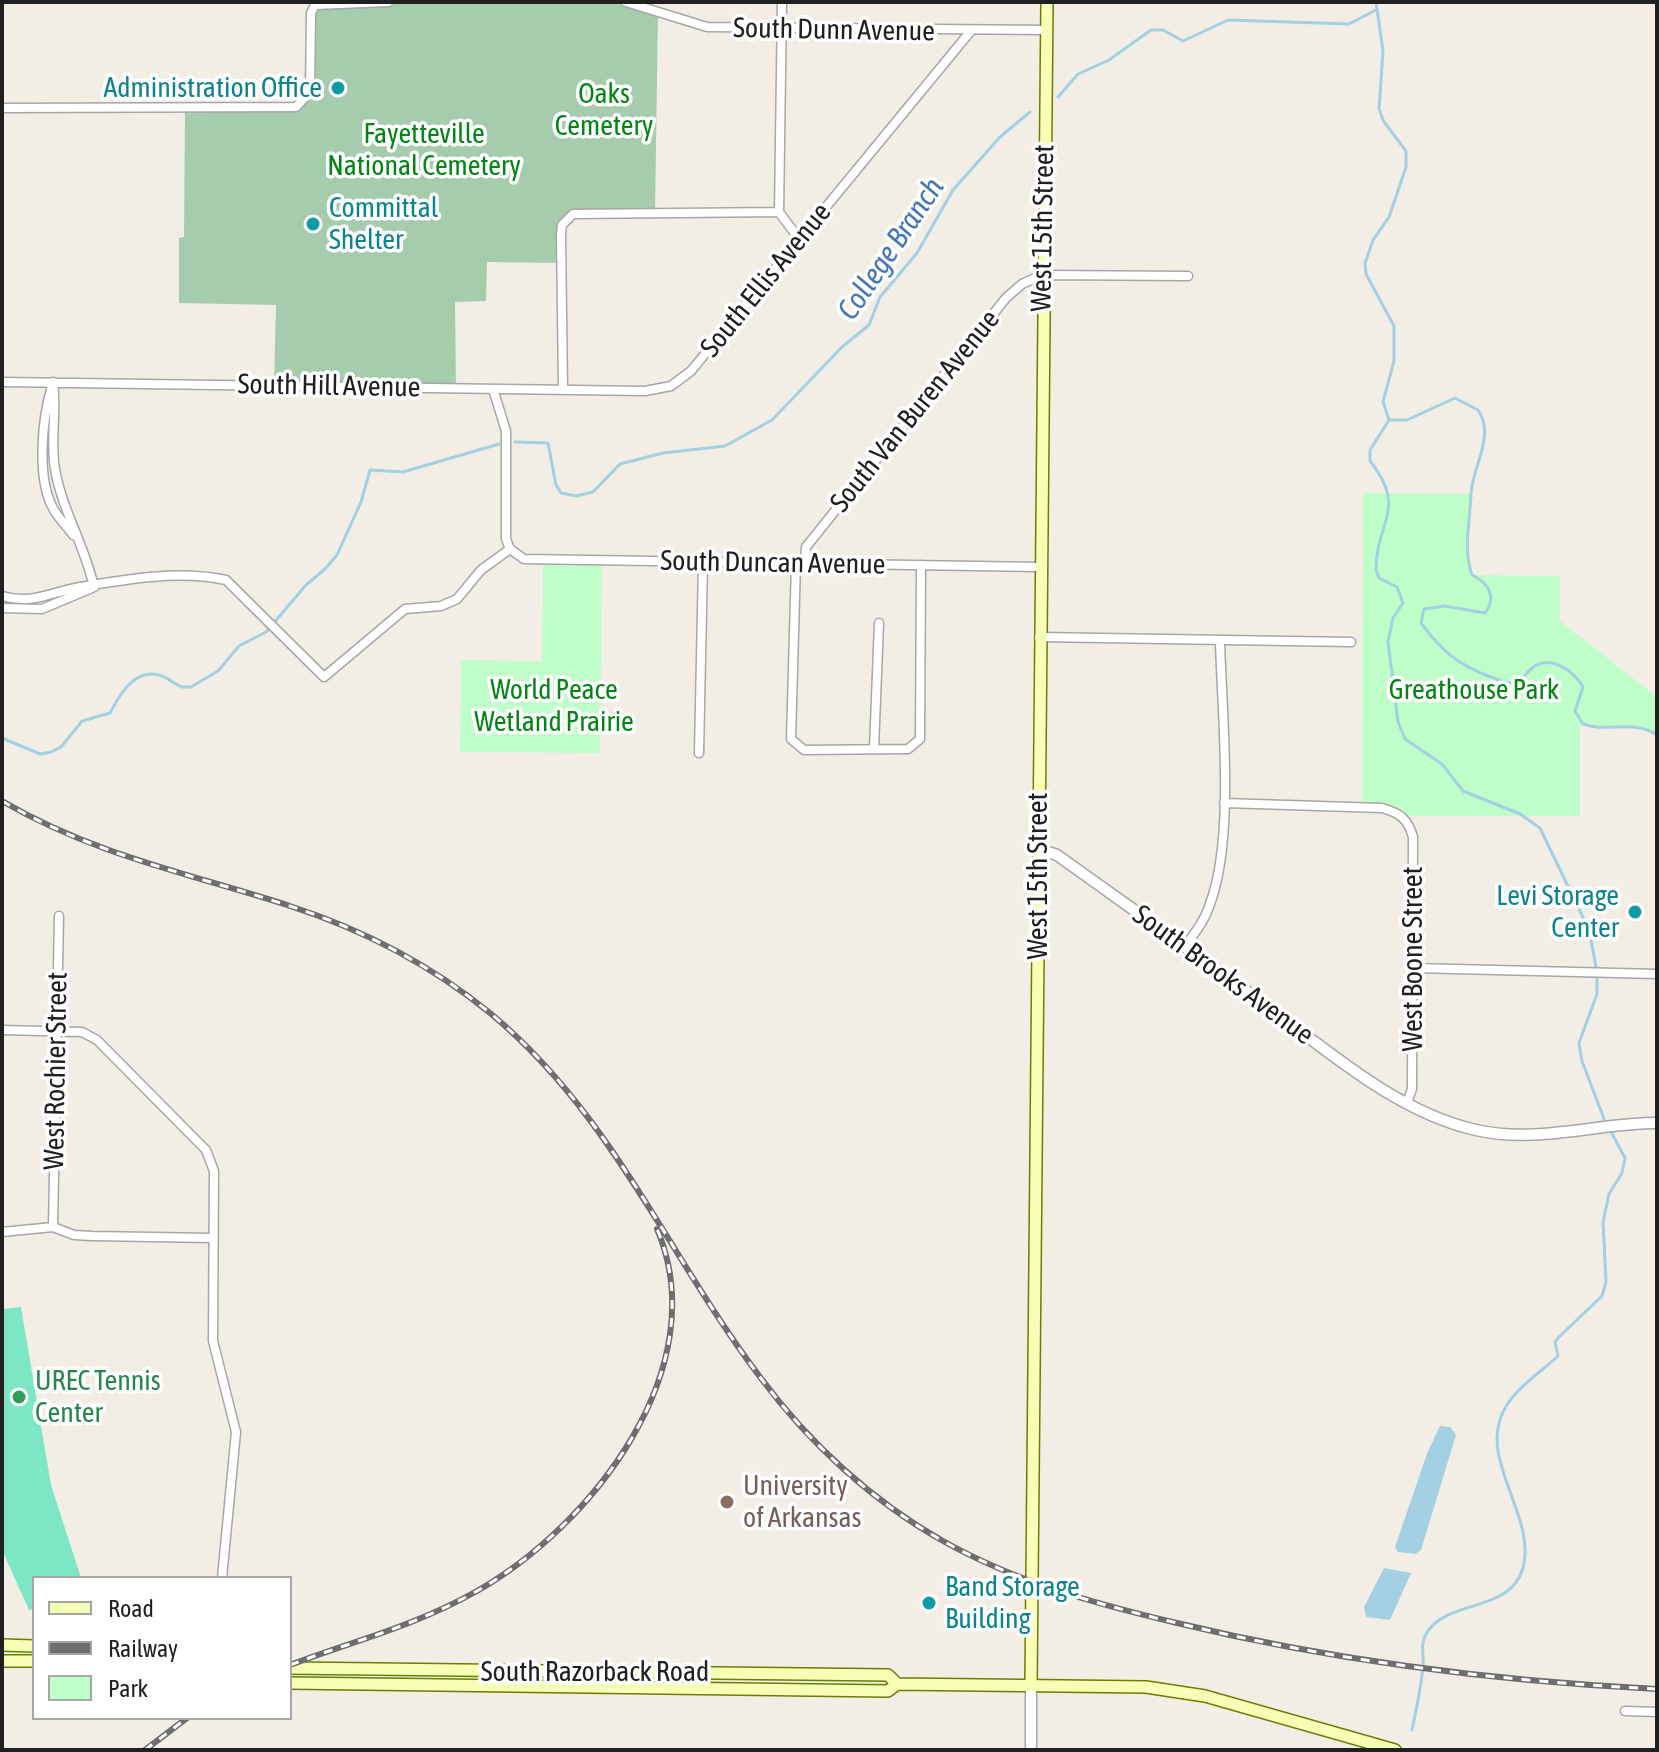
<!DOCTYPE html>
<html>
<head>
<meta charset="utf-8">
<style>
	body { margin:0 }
	#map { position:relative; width:1659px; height:1752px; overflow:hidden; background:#f2eee6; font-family:"Asap Condensed",sans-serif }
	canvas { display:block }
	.frame { position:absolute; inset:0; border:4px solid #202020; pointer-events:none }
	.legend { position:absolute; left:32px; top:1576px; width:260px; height:144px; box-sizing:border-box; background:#fff; border:2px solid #a6a6a6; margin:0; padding:10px 14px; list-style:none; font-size:24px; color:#202020 }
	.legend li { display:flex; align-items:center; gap:16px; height:40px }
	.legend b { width:40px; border:2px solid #a6a6a6 }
</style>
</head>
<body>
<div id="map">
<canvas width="1659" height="1752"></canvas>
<div class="frame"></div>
<ul class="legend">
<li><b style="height:10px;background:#f7ffb7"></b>Road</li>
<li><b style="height:10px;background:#6e6e6e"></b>Railway</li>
<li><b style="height:22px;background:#c0fec9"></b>Park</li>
</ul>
</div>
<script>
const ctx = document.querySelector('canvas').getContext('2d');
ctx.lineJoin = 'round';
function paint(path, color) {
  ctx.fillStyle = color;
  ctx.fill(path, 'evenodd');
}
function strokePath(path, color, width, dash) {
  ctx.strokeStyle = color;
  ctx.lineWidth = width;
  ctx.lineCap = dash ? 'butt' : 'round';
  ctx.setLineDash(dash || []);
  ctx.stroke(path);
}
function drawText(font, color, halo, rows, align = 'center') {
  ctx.font = font + ' "Asap Condensed",sans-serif';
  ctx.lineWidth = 7;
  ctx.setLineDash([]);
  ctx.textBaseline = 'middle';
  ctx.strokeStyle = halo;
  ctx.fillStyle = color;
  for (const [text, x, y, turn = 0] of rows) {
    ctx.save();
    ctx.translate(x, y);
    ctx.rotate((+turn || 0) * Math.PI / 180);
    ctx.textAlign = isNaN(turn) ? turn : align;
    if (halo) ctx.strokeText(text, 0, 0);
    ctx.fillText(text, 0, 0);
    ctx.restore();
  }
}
paint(new Path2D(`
	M388 2H626L658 11 655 213 580 212 562 225 561 263 487 262 486 301 455 302 456 388 274 385 276 305 179 303V238L184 237 185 107 289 108 307 99 312 9Z`), '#a5cdad');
paint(new Path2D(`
	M1363 493 1471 494 1468 551 1472 575 1560 576V621L1657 697V735L1642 727 1580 725V816H1404L1362 807Z
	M543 560 602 561 600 753 460 752 461 660 542 661Z`), '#c0fec9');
paint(new Path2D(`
	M21 1307 51 1485 81 1578H34V1609L29 1610 2 1550V1309Z`), '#7de7c5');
paint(new Path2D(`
	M1440 1426 1450 1427 1456 1435 1421 1550 1415 1554 1398 1552 1395 1547 1428 1451Z
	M1384 1568 1411 1573 1390 1620 1366 1617 1364 1607Z`), '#a3d0e3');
strokePath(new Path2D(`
	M1376 2 1383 51 1379 109 1384 122 1406 151V167L1389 217 1373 240 1365 263 1366 274 1394 326V361L1383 402 1389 420 1370 450V461C1408 509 1376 521 1376 570L1379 578 1397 587 1403 603 1393 618 1388 642 1398 722 1405 739 1442 764 1463 791 1520 814 1540 828 1589 930 1596 967
	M1058 97 1078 74 1109 60 1151 30H1163L1183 41 1228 20 1349 24 1376 10
	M1389 420H1407L1455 398 1478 410C1496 436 1472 467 1471 494 1470 520 1463 551 1472 575 1489 583 1497 598 1485 613L1445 606 1424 609 1421 623C1441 650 1457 664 1488 676 1495 678 1504 683 1512 683 1524 682 1527 669 1537 665 1554 656 1575 673 1583 687L1575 711 1583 724C1608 733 1634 719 1657 735
	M515 442 548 443 556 485 561 493 576 496 593 492 620 464 663 453 725 446 772 420 842 347 869 325 880 297 917 253 953 190 1000 137 1030 112
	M2 738 40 754 51 752 61 747 82 721 110 713C119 696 134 668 159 675 167 677 174 684 182 687H191L218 671 239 646 266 632 306 585 325 569 337 555 361 502 370 470 403 472 499 444
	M1597 978V994L1579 1043 1582 1061 1604 1119
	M1412 1730C1416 1709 1422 1686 1423 1664 1424 1653 1420 1645 1426 1634 1447 1598 1510 1614 1523 1568 1537 1515 1476 1459 1505 1408 1517 1387 1541 1372 1558 1356L1555 1342 1559 1337 1602 1296 1606 1282 1603 1222 1609 1194 1622 1173 1625 1158 1610 1130`), '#a3d0e3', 3);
const minor = new Path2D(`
	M626 2 707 27 1047 30
	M2 108 296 107 310 92 311 13 315 5 388 2
	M779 212 782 2
	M2 382 645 391 671 386 691 371 970 32
	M53 382C57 411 50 441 55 469 62 510 85 546 94 587
	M52 386C42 418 36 480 54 510 59 519 68 527 73 535
	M493 389 506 431V539L510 549
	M563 390 561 234 562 225 573 214 779 212 799 239
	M510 549 524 559 1040 567
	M796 563 791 739 804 750 908 749 920 739 921 565
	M805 563 806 547 1006 298 1022 284 1042 275 1188 276
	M2 596C32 605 51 592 80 587 127 579 178 570 226 580L324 677 405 609 441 606 457 599 481 570 510 549
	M2 608 42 609 92 588
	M1039 637 1351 642
	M874 749 879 623
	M699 753 703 563
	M1224 803 1382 808C1400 813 1408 819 1413 837L1412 1089 1407 1103
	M1185 946C1195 933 1205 920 1210 904 1235 837 1222 715 1220 642
	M1414 968 1657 974
	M2 1030 82 1032 97 1040 206 1150 214 1171 213 1341 236 1432 222 1578
	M53 1227 59 916
	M2 1232 53 1227 74 1235 92 1236 213 1238
	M1625 1711 1657 1712`);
const tertiary = new Path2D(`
	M1039 849 1057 855C1124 903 1192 951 1259 1000 1325 1048 1395 1112 1476 1130 1537 1144 1596 1123 1657 1123
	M1031 1750V1685`);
const secondary = new Path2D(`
	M2 1645 34 1646
	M2 1661H34
	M290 1668 888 1675 897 1684
	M290 1683 888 1691 897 1684 1146 1687 1205 1696 1395 1750
	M1031 1685 1047 2`);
strokePath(minor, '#a7a7a7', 11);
strokePath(tertiary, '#a7a7a7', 13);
strokePath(secondary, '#697f00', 14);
strokePath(minor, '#fff', 8);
strokePath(tertiary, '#fff', 10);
strokePath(secondary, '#f7ffb7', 11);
const rail = new Path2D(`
	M2 801C97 856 188 873 290 906 361 929 431 965 490 1013 612 1114 667 1254 760 1377 809 1443 872 1501 943 1541 1016 1582 1096 1604 1177 1623 1335 1661 1495 1681 1657 1689
	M290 1665C356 1640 413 1627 477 1591 592 1526 716 1367 657 1229
	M145 1750 187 1718`);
strokePath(rail, '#6e6e6e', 6);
strokePath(rail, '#fff', 3, [9]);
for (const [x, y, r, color] of [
	[338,88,8,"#0f9aa8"],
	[313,224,8,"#0f9aa8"],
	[1635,912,8,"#0f9aa8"],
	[19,1397,8,"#2e9e5b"],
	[727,1502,8,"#8d6e63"],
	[929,1603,8,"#0f9aa8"]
]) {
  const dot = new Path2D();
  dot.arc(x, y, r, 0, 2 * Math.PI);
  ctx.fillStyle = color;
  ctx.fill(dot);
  strokePath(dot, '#fff', 3);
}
drawText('28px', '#202020', '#fff', [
	["South Dunn Avenue",834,30,1],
	["West 15th Street",1043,228,-89],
	["South Ellis Avenue",766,280,-51],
	["South Hill Avenue",329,386,1],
	["South Van Buren Avenue",915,411,-51],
	["South Duncan Avenue",773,563,1],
	["West 15th Street",1038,876,-90],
	["West Boone Street",1413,959,-90],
	["South Brooks Avenue",1223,975,36],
	["West Rochier Street",56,1071,-89],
	["South Razorback Road",595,1672]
]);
drawText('28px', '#0d838f', '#fff', [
	["Administration Office",322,88],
	["Committal",329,208,"left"],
	["Shelter",329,240,"left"],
	["Levi Storage",1619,896],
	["Center",1619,928],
	["Band Storage",945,1587,"left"],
	["Building",945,1619,"left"]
], 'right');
drawText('28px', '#028515', '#fff', [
	["Oaks",604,94],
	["Cemetery",604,126],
	["Fayetteville",424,134],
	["National Cemetery",424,166],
	["World Peace",554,690],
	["Wetland Prairie",554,722],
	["Greathouse Park",1474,690]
]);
drawText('28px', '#27864d', '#fff', [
	["UREC Tennis",35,1381],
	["Center",35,1413]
], 'left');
drawText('28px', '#785e54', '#fff', [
	["University",743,1486],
	["of Arkansas",743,1518]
], 'left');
drawText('italic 30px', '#4377ba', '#fff', [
	["College Branch",891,249,-56]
]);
</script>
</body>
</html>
